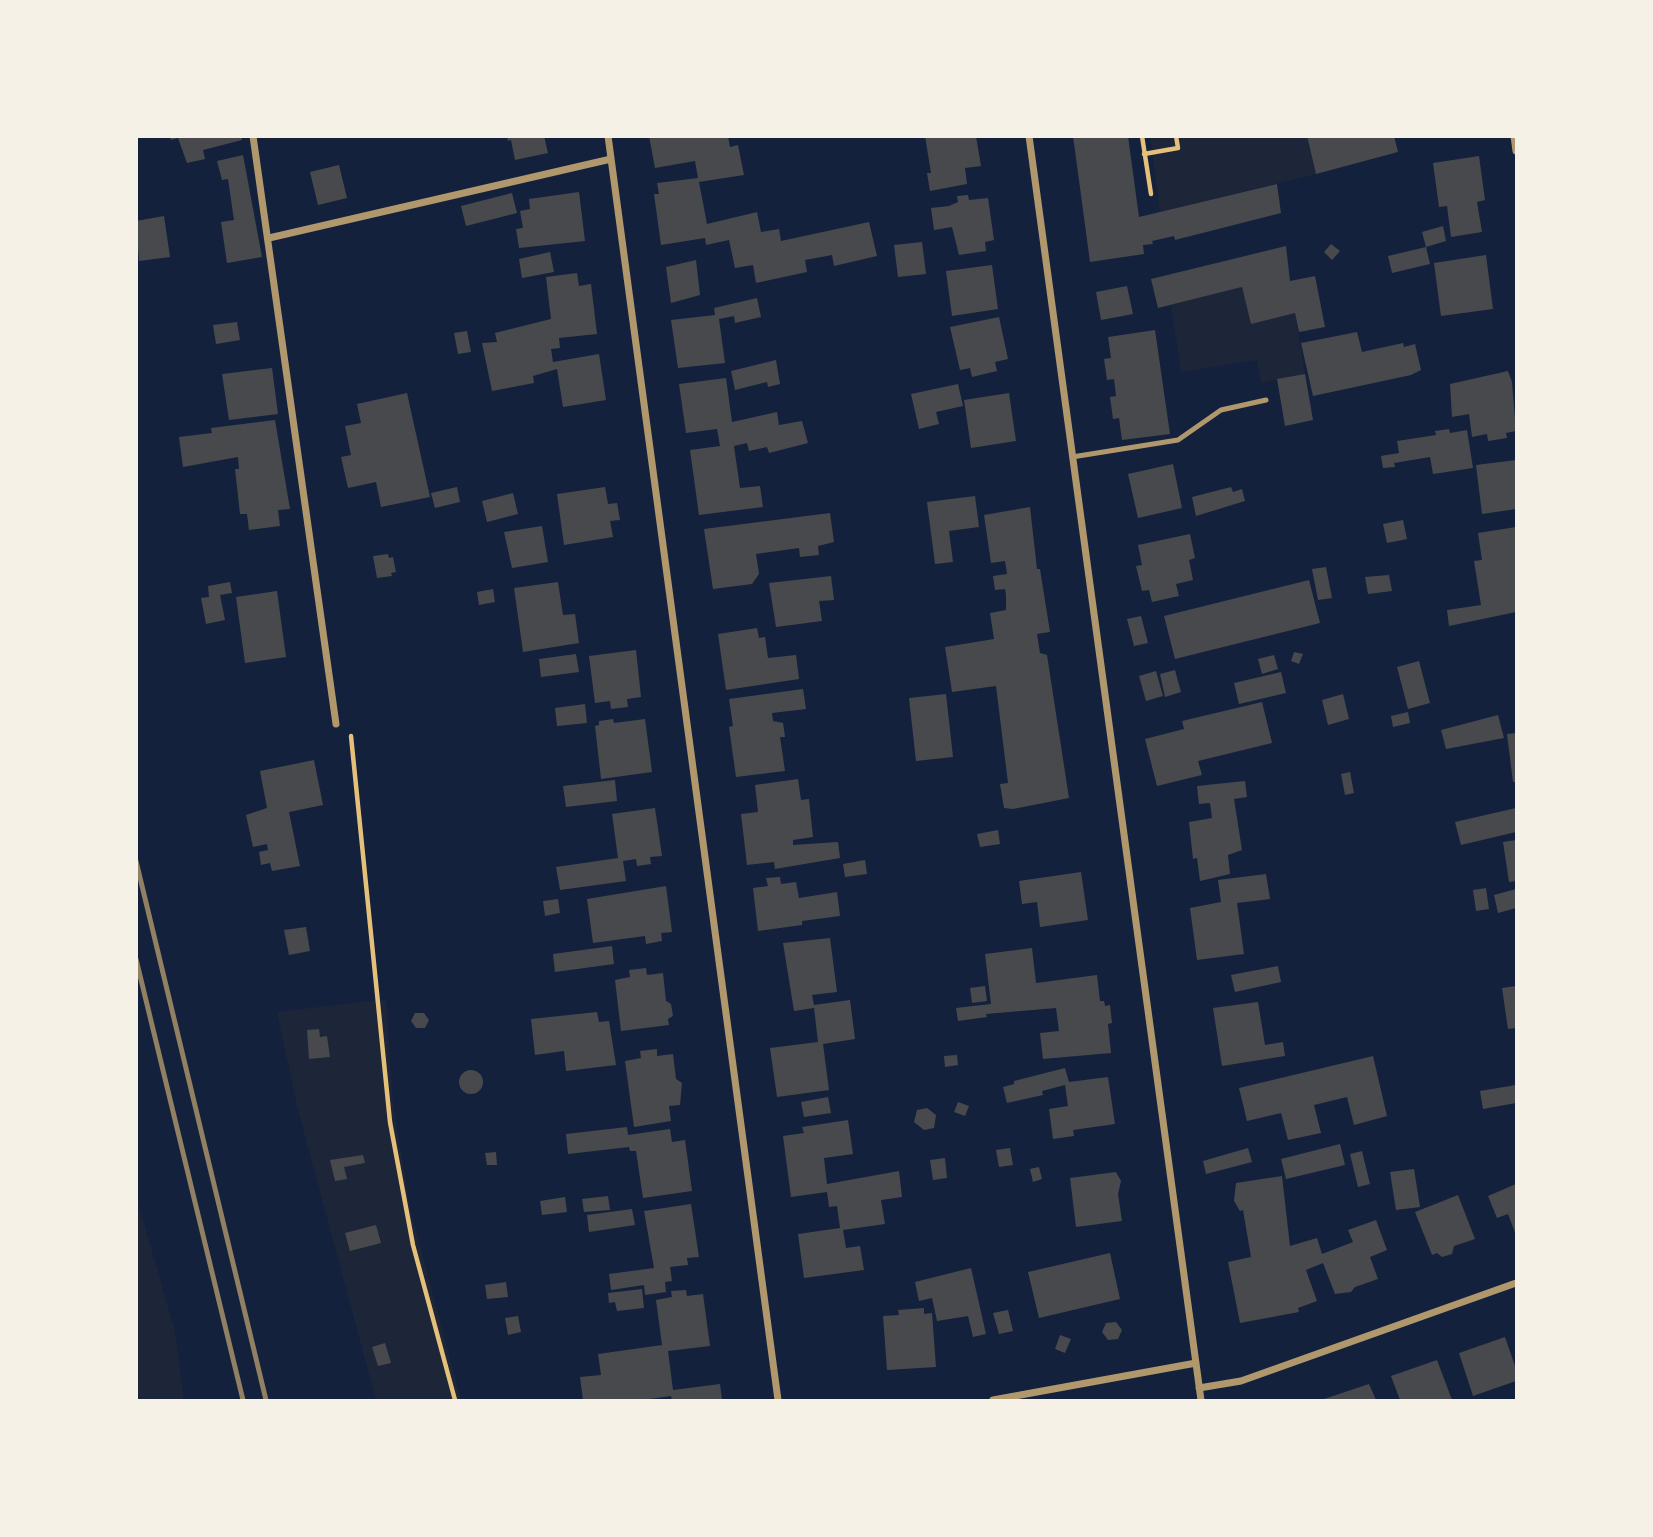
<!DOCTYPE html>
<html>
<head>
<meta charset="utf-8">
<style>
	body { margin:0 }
	#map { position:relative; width:1653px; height:1537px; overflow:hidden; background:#14213d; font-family:Inter,sans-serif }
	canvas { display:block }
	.frame { position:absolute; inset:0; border:138px solid #f6f1e7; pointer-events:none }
</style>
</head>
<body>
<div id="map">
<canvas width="1653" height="1537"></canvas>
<div class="frame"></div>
</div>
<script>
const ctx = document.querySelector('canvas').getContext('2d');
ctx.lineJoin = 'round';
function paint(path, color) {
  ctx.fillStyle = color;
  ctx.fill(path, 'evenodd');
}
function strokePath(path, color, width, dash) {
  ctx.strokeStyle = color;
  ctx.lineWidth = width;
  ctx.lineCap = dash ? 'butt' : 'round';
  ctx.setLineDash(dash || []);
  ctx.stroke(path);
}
paint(new Path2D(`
	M1150 137H1307L1316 174 1160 212Z
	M1242 287 1295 313 1305 374 1261 383 1257 360 1181 372 1171 305Z
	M386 999 393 1105 411 1212 461 1400H376L297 1106 277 1012Z
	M136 1195 175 1332 184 1400H137Z`), '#1d2539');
paint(new Path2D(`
	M170 136H241L242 140 203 150 205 159 187 163 178 138 171 140Z
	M507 136H544L548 153 515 160 511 140 508 141Z
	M649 136H728L730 147 738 145 744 175 699 182 707 224 757 212 761 232 779 229 781 241 869 222 877 256 834 266 832 255 805 260 807 272 756 283 753 265 735 268 729 240 706 245 705 238 661 245 654 194H659L657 183 698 178 695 161 655 168Z
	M925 136H976L981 166 965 168 967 184 930 191 927 173H931Z
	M1073 136H1128L1139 217 1277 184 1281 213 1175 240 1174 236 1152 241 1153 244 1143 245 1144 254 1090 262Z
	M1307 136H1394L1398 152 1316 174Z
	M243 155 262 257 227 263 221 222 234 220 228 179 222 180 217 161Z
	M1479 156 1485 200 1477 202 1482 232 1451 237 1447 206 1439 207 1433 163Z
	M339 165 347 198 318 205 310 172Z
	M579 192 585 241 519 248 516 229 523 228 520 211 530 209 529 199Z
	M512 193 517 213 466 226 461 206Z
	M968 195 969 200 988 198 994 240 985 242 986 251 959 255 952 227 934 230 931 208 949 206 958 202 957 196Z
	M164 216 170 257 139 261 136 221Z
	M1443 226 1446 241 1426 247 1422 232Z
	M922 242 926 274 898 277 894 245Z
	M1331 244 1340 251 1332 260 1324 252Z
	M1286 246 1290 281 1315 276 1325 327 1299 332 1295 313 1251 324 1242 287 1158 308 1151 279Z
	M1426 247 1430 264 1392 273 1388 256Z
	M550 252 554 272 522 278 519 259Z
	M1486 255 1493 309 1441 316 1434 263Z
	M696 260 700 295 671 303 666 267Z
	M992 265 998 309 952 316 946 271Z
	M577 273 579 286 591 284 597 334 559 338 560 348 551 349 553 362 599 354 606 400 563 407 557 369 533 376 534 383 492 391 482 343 497 342 495 333 551 319 546 277Z
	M1127 286 1133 314 1101 320 1096 292Z
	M757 298 761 317 735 323 734 316 719 319 725 363 678 368 671 320 715 315 714 308Z
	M999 317 1008 359 995 362 997 371 972 377 970 368 960 370 950 327Z
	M237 322 240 340 216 344 213 325Z
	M1155 330 1170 434 1122 440 1119 418 1113 419 1110 397 1116 396 1114 379 1107 380 1104 359 1111 358 1108 337Z
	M467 331 471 352 458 354 454 333Z
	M1357 332 1362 352 1403 343 1404 347 1415 344 1421 370 1411 375 1313 396 1301 343Z
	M776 360 780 384 768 387 767 382 735 390 731 371Z
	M272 368 278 414 229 420 222 374Z
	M1508 371 1512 382 1516 431 1506 433 1507 438 1488 441 1487 434 1472 437 1469 414 1452 417 1450 384Z
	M1305 374 1313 420 1285 426 1277 379Z
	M726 378 732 422 777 412 779 425 802 421 808 443 769 453 767 447 749 451 747 443 734 446 740 488 760 486 763 507 699 515 690 450 720 446 717 429 686 433 679 384Z
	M958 384 963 406 936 412 939 424 919 429 911 394Z
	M407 393 430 497 381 507 376 482 348 488 341 457 351 455 345 426 361 423 357 404Z
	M1009 393 1016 441 971 448 964 400Z
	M275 420 290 509 278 510 280 526 249 530 247 514H240L235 469H239L238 457 183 467 179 437 212 433 211 428Z
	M1449 429 1450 433 1467 430 1473 468 1433 474 1430 457 1394 463 1395 467 1383 468 1381 456 1399 453 1397 441 1436 435 1435 431Z
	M1516 460V509L1482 514 1476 465Z
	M1173 464 1182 508 1138 518 1128 474Z
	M457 487 460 502 435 508 431 493Z
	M605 487 608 504 617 503 620 520 610 521 613 537 564 545 557 494Z
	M1231 487 1233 492 1242 489 1245 501 1196 516 1192 497Z
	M513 493 518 514 487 522 482 501Z
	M975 496 979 527 949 531 953 562 935 564 927 502Z
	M1030 507 1037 569H1040L1050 632 1037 634 1040 653 1047 655 1069 798 1013 809 1004 808 1000 784 1008 783 996 686 952 692 945 647 994 639 990 613 1006 610V595L1005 589 995 590 993 576 1007 574 1005 561 991 563 984 515Z
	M830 513 834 542 818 546 819 555 800 557 799 548 756 554 759 574 752 584 713 589 704 529Z
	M1403 520 1407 539 1387 543 1383 524Z
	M542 526 548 562 512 568 504 532Z
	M1516 527V612L1449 626 1447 610 1481 605 1474 561 1482 560 1478 533Z
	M1190 534 1195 558 1189 560 1193 580 1176 584 1179 596 1152 602 1149 590 1142 591 1136 566 1142 565 1138 545Z
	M388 554 389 558 393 557 396 572 391 573 392 576 377 578 373 556Z
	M1326 567 1332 598 1318 600 1312 569Z
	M1389 575 1392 591 1368 594 1365 577Z
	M831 576 834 600 819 601 822 621 776 627 769 583Z
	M1309 580 1320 623 1175 659 1164 616Z
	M230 582 232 593 220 595 225 620 206 624 201 598 209 597 208 586Z
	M558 582 563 615 575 614 579 643 523 652 514 588Z
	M493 589 495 602 479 605 477 592Z
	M277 591 286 657 245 663 236 597Z
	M1141 616 1148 643 1134 646 1127 619Z
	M757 628 759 638 765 637 768 658 796 655 799 679 726 690 718 634Z
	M636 650 641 697 627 699 628 707 611 709 610 701 595 703 589 656Z
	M1294 652 1303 654 1299 664 1291 661Z
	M576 654 579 672 541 677 539 659Z
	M1274 655 1278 669 1262 674 1258 659Z
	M1419 661 1430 703 1408 709 1397 667Z
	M1175 670 1181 692 1165 697 1160 674Z
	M1156 671 1163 696 1146 701 1139 676Z
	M1281 672 1286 693 1239 704 1234 683Z
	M803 689 806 709 772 713 773 721 783 723 785 737H780L785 771 736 777 729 727 733 726 729 699Z
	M946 694 953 757 916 761 909 698Z
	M1343 694 1349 719 1328 725 1322 700Z
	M1262 702 1272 743 1198 761 1202 775 1157 786 1145 739 1184 729 1182 721Z
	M585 704 587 723 557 726 555 708Z
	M1408 712 1410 723 1393 727 1391 716Z
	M1498 715 1504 738 1446 749 1441 730Z
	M613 719 614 723 645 719 652 772 601 779 595 726 599 725V721Z
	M1516 733V782H1513L1507 734Z
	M314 760 323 805 289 812 300 866 272 871 270 863 261 865 259 852 268 850 267 844 253 847 246 815 267 808 260 771Z
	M1350 772 1354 793 1345 795 1341 774Z
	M798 779 801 800 809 799 813 837 793 840V845L838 842 840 858 775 869 774 862 747 865 741 814 758 812 755 785Z
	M615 780 617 801 566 807 563 786Z
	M1245 781 1247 797 1234 799 1242 850 1228 855 1230 874 1200 881 1197 858 1193 859 1189 822 1212 818 1210 803 1199 804 1197 786Z
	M655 808 662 856 650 857 651 864 637 866 636 859 623 861 626 881 560 890 556 867 618 858 612 814Z
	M1516 808V832L1461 845 1455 822Z
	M998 830 1000 844 980 847 977 834Z
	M1516 840V881L1509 882 1503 842Z
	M865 860 867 874 845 877 843 864Z
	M1081 872 1088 920 1040 927 1037 902 1022 904 1019 881Z
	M1266 874 1270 899 1237 903 1244 954 1197 960 1190 908 1221 902 1218 880Z
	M780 877 781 884 796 882 799 898 837 892 840 916 802 921V925L758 931 753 888 768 886 766 878Z
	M666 886 672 932 661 933 662 941 646 944 645 936 593 943 587 899Z
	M1486 888 1489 909 1476 911 1473 890Z
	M1516 889V908L1498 913 1494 895Z
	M558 899 560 913 545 916 543 901Z
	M306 927 310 951 289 955 284 930Z
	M830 938 837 992 812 995 814 1005 850 1000 855 1039 823 1044 829 1090 777 1097 770 1048 818 1042 814 1008 794 1011 783 943Z
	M612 946 614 964 555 972 553 954Z
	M1032 948 1036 983 1097 975 1100 1001H1104L1105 1006 1110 1005 1112 1023 1108 1024 1111 1053 1043 1059 1040 1033 1059 1031 1056 1008 986 1014 987 1017 958 1021 956 1008 991 1004 985 954Z
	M1278 966 1281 982 1235 992 1231 975Z
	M646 968 647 975 663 973 666 1001 671 1004 673 1016 668 1019 669 1025 621 1031 615 980 630 977 629 970Z
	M985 986 987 1001 972 1003 970 988Z
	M1516 986V1028L1508 1029 1502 988Z
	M1258 1002 1265 1045 1283 1042 1285 1056 1222 1066 1213 1008Z
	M597 1012 599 1022 609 1021 616 1065 566 1071 564 1051 535 1055 531 1019Z
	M415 1013H424L429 1020 425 1028H416L411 1021Z
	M319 1029 320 1037 327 1036 330 1057 309 1059 307 1030Z
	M657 1049V1056L673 1054 676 1079 682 1083 680 1105 669 1106 671 1121 634 1127 625 1061 641 1058 640 1051Z
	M957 1055 958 1065 945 1067 944 1056Z
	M1373 1056 1387 1116 1354 1125 1347 1097 1314 1105 1321 1133 1288 1140 1281 1113 1247 1121 1239 1088Z
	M1065 1068 1069 1082 1108 1077 1115 1124 1073 1130 1074 1136 1053 1139 1049 1109 1068 1106 1065 1085 1042 1091 1043 1095 1007 1103 1003 1087 1014 1084V1081Z
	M459 1082a12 12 0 1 1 24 0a12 12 0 1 1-24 0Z
	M1516 1085V1103L1483 1109 1480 1091Z
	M828 1097 831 1113 804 1117 801 1102Z
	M958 1102 969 1106 965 1116 954 1112Z
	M927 1108 936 1115 934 1128 924 1130 914 1122 917 1110Z
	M848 1120 853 1154 824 1158 827 1184 899 1171 902 1197 881 1200 885 1224 843 1230 846 1248 860 1246 864 1270 804 1278 798 1234 840 1228 837 1206 829 1207 827 1192 791 1197 783 1136 804 1133 802 1127Z
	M627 1127 628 1135 670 1129 672 1142 685 1140 692 1191 643 1198 636 1151H630L629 1147 568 1154 566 1134Z
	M1340 1144 1345 1165 1286 1179 1281 1159Z
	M1010 1148 1013 1165 999 1167 996 1150Z
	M1248 1148 1252 1162 1206 1174 1203 1161Z
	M1362 1151 1370 1184 1358 1187 1350 1154Z
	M496 1152 497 1165H487L485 1153Z
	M363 1155 365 1163 344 1167 347 1179 335 1181 330 1160Z
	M945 1158 947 1178 933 1180 930 1160Z
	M1039 1167 1042 1179 1033 1182 1030 1169Z
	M1414 1169 1420 1207 1396 1210 1390 1172Z
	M1116 1172 1121 1181 1118 1194 1122 1221 1076 1227 1070 1178Z
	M1282 1176 1290 1246 1317 1238 1322 1254 1353 1242 1348 1230 1376 1220 1387 1250 1370 1257 1378 1279 1355 1287 1351 1292 1335 1294 1323 1263 1306 1270 1317 1301 1298 1308 1299 1312 1240 1323 1228 1262 1251 1257 1243 1210 1240 1211 1234 1201 1236 1183Z
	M1516 1184V1235L1508 1214 1497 1218 1488 1196Z
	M1458 1195 1475 1239 1454 1246 1452 1254 1442 1257 1437 1253 1432 1255 1415 1212Z
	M608 1196 610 1210 584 1212 582 1199Z
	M565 1197 567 1212 542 1215 540 1201Z
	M691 1204 699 1257 687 1258 688 1265 670 1267 672 1281 665 1282 666 1292 645 1295 644 1285 611 1290 609 1274 654 1268 644 1211Z
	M632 1209 635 1225 589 1232 587 1215Z
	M376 1225 381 1243 350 1251 345 1233Z
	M1110 1253 1120 1299 1039 1318 1028 1272Z
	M971 1268 986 1334 973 1337 968 1316 937 1321 932 1298 919 1301 915 1282Z
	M506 1282 508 1297 487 1299 485 1285Z
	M642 1289 644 1308 617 1311 615 1302 609 1303 608 1293Z
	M686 1290 687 1296 703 1294 710 1346 668 1351 673 1390 720 1384 722 1400H672L671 1396 643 1400H583L580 1377 601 1375 598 1354 662 1345 656 1300 672 1297 671 1291Z
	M924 1308V1314L932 1313 936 1367 887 1370 883 1316 899 1315 898 1310Z
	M1008 1310 1013 1331 999 1334 993 1313Z
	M518 1316 521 1332 508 1335 505 1318Z
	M1116 1322 1122 1330 1118 1339 1108 1340 1102 1332 1106 1323Z
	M1060 1335 1071 1339 1065 1353 1055 1349Z
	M1505 1337 1516 1369V1381L1473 1396 1459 1353Z
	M385 1343 391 1363 378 1366 372 1347Z
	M1437 1360 1452 1400H1400L1391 1376Z
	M1369 1384 1376 1400H1321Z`), '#48494c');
strokePath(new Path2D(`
	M1142 136 1151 194
	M1144 154 1178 148 1176 136
	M351 736 390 1122 413 1245 455 1400`), '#e5c07b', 4.5);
strokePath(new Path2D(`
	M1072 457 1178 440 1221 410 1266 400`), '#b1986c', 5);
strokePath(new Path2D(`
	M253 136 336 724
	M608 136 778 1400
	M1029 136 1201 1400
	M1514 136 1516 151
	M269 238 611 159
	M1199 1388 1241 1381 1516 1283
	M993 1400 1196 1363`), '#b1986c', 7);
strokePath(new Path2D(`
	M136 861 266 1400
	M136 959 243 1400`), '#918062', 5);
</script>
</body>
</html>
